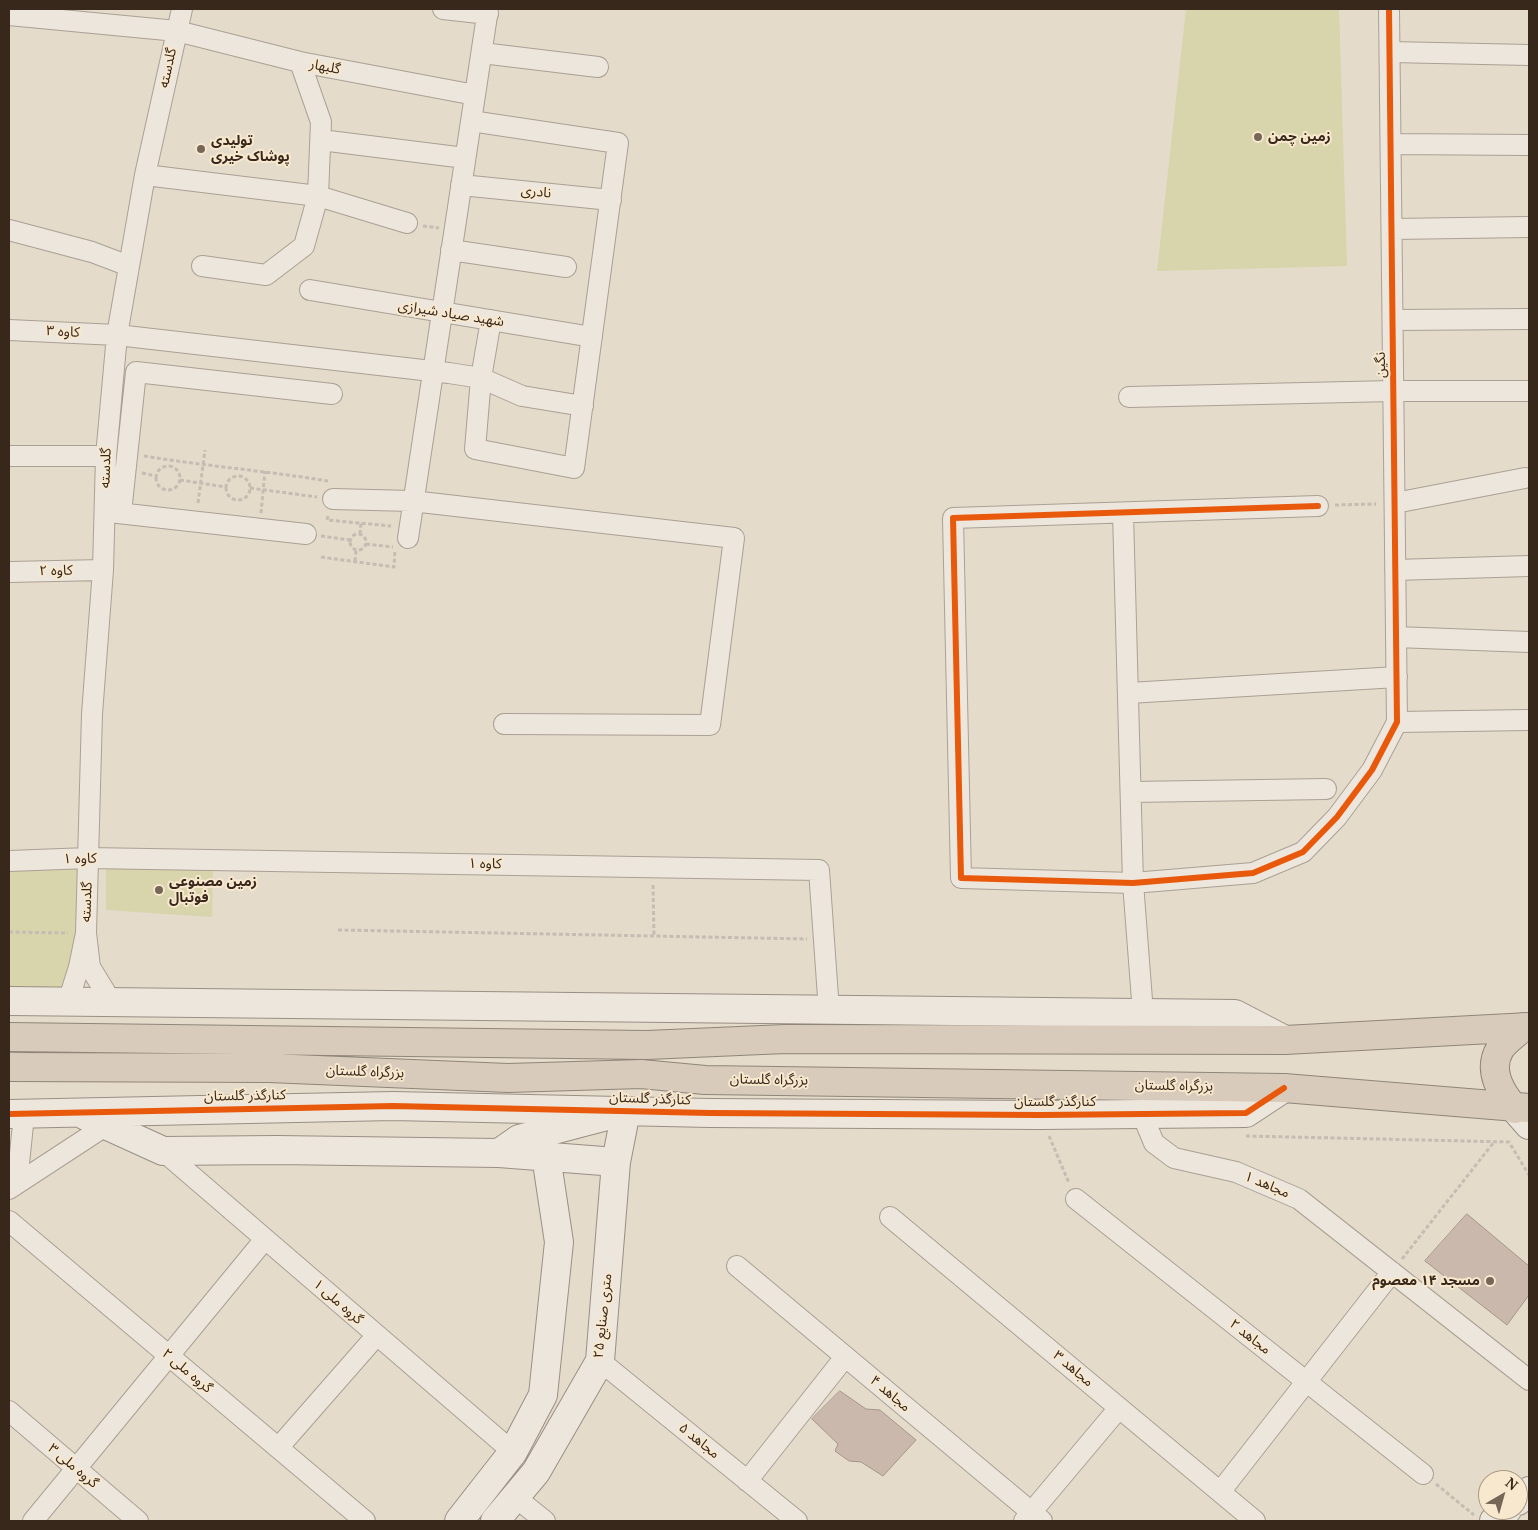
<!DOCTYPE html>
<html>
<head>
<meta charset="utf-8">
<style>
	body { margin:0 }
	#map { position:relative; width:1538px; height:1530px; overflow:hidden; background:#e5dbca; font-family:"Noto Serif",serif }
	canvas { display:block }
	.frame { position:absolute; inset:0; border:10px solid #38271b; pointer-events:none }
	.north { position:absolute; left:1478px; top:1470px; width:50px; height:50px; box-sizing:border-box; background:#f7e8ce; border:1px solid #ab9b86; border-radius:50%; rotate:38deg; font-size:14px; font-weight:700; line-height:20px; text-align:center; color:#38271b }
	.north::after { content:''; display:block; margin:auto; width:18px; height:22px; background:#756658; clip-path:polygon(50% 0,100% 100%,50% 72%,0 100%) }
</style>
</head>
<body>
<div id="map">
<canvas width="1538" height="1530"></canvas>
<div class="frame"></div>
<div class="north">N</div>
</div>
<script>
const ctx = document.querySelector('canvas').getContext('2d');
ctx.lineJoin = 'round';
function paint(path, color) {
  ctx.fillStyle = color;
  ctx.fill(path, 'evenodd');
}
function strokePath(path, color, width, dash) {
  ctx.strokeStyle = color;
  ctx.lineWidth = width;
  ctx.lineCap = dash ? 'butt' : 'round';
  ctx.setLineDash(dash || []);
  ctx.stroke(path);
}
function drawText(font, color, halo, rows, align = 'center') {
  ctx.font = font + ' "Noto Serif","Noto Sans Arabic",serif';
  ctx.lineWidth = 4;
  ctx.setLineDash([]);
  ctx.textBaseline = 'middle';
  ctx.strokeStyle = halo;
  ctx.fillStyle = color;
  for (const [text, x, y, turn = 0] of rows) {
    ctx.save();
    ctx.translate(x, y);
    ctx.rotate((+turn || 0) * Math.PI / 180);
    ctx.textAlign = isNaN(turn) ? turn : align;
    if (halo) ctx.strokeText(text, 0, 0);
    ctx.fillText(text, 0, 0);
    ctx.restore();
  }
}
paint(new Path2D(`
	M1186 9H1339L1347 266 1157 271Z
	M9 858H88L68 1002H9Z
	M106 863 213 869 212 917 106 910Z`), '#d8d4ab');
const building = new Path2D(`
	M1467 1214 1529 1266V1295L1507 1325 1425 1261Z
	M840 1391 866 1409 880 1410 916 1440 883 1476 861 1462 849 1461 835 1451 838 1444 812 1419Z`);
paint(building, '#c9b8ab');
strokePath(building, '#a59689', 1);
const street = new Path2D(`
	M443 9 488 14
	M9 15 177 31 300 62 475 95
	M1390 52 1529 55
	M482 53 598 67
	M471 121 618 143 574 468 475 449 481 378 491 320
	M321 140 465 158
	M1391 144 1529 145
	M145 175 318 196 407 223
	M461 185 611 200
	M1392 229 1529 227
	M9 230 92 252 129 266
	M451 250 566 267
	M202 266 266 275 304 246 318 196 321 122 300 62
	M310 290 592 337
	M1393 320 1529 319
	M9 330 117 335 449 373 481 378 522 396 583 406
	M1129 397 1393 391H1529
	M9 456H106
	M333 499 412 501 734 538 710 725 504 724
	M1395 503 1525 478
	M1318 506 953 518 961 878 1133 883 1253 873 1303 852 1337 817 1372 770 1397 722 1389 9
	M109 512 306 534
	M121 513 136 372 332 394
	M1123 513 1133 883 1143 1013
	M408 538 488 9
	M1395 570 1529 566
	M9 572 103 570
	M1396 637 1529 642
	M1129 693 1397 677
	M1397 722 1529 720
	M1131 792 1326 789
	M9 861 88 858 819 870 829 1011
	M86 933 92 714 103 570 106 456 117 335 145 175 182 9
	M68 1002 79 967 86 933 90 967 112 1003
	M1142 1114 1154 1143 1174 1158 1236 1172 1299 1199 1529 1380
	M163 1151 513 1452
	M9 1182 18 1173 24 1115
	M9 1189 116 1119
	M1076 1199 1423 1474
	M890 1217 1255 1521
	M9 1221 365 1521
	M737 1266 1042 1521
	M600 1361 797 1521
	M9 1411 138 1521
	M278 1448 377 1335
	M747 1481 845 1357
	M1220 1492 1392 1272
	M515 1497 545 1521
	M33 1521 265 1239
	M1024 1521 1119 1408`);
const secondary = new Path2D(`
	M9 1001 1235 1014 1285 1040
	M1515 1109 1529 1125
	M9 1114 393 1106 710 1113 1040 1115 1246 1113 1284 1088
	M86 1116 163 1151 276 1150 499 1153 616 1162
	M1518 1501 1529 1491
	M459 1521 513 1452 543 1395 559 1242 546 1156
	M495 1521 536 1472 600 1361 616 1162 626 1111 519 1139 499 1153
	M1494 1521 1507 1510`);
const highway = new Path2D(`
	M9 1037 647 1045 785 1039 1285 1040 1529 1027
	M9 1067 269 1068 508 1078 641 1074 705 1080 1284 1088 1529 1108
	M1515 1109C1501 1093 1487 1070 1500 1049 1505 1041 1516 1034 1523 1027`);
strokePath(street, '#aaa094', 22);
strokePath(secondary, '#998f84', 30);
strokePath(highway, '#8f857a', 30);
strokePath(new Path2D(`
	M423 226 439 228
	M144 456C205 466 267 471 328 481
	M156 478a12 12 0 1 1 24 0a12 12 0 1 1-24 0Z
	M142 473 156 476
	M226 488a12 12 0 1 1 24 0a12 12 0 1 1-24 0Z
	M180 480 226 487
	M250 488 317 497
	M198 503 205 450
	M1335 505 1376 504
	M261 513 265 471
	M328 516 327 520 391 526
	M360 534 361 523
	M350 542a8 8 0 1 1 16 0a8 8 0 1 1-16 0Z
	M321 536 350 540
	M366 544 393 547
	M321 557 394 567 395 550
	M355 561 356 550
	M653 885 654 936
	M338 930 807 939
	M9 932 68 933
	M1049 1136 1069 1183
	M1246 1136 1509 1142 1529 1175
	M1402 1259 1494 1142
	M1436 1484 1474 1515`), '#c5bdb3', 3, [4, 2.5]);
strokePath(street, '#ede6dc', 20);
strokePath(secondary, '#ede6dc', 28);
strokePath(highway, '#d8cbbb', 28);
strokePath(new Path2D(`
	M1318 506 953 518 961 878 1133 883 1253 873 1303 852 1337 817 1372 770 1397 722 1389 9
	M9 1114 393 1106 710 1113 1040 1115 1246 1113 1284 1088`), '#e8590c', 6);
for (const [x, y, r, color] of [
	[1258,137,5,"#756658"],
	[201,149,5,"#756658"],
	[159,890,5,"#756658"],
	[1490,1281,5,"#756658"]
]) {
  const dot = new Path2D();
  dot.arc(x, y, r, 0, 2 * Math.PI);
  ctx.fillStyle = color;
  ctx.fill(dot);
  strokePath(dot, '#f7e8ce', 2);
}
drawText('14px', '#38271b', '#f7e8ce', [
	["گلبهار",325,67,11],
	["گلدسته",168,68,-78],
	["نادری",536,192,6],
	["شهید صیاد شیرازی",451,314,9],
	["کاوه ۳",63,332,3],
	["نگین",1381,365,-91],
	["گلدسته",106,468,-88],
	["کاوه ۲",56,571,-1],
	["کاوه ۱",80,859,-1],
	["کاوه ۱",485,864,1],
	["گلدسته",87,902,-88],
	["بزرگراه گلستان",365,1072,2],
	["بزرگراه گلستان",769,1080,1],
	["بزرگراه گلستان",1174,1086,1],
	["کنارگذر گلستان",245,1096,-1],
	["کنارگذر گلستان",650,1099,2],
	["کنارگذر گلستان",1055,1102],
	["۱ مجاهد",1267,1185,23],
	["گروه ملی ۱",338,1302,41],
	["۲۵ متری صنایع",603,1316,-84],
	["مجاهد ۲",1250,1337,38],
	["مجاهد ۳",1073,1369,40],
	["گروه ملی ۲",187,1371,40],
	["مجاهد ۴",890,1394,40],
	["۵ مجاهد",699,1441,39],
	["گروه ملی ۳",73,1466,40]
]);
drawText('bold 14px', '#38271b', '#f7e8ce', [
	["زمین چمن",1268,137],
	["تولیدی",211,141],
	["پوشاک خیری",211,157],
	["زمین مصنوعی",169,882],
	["فوتبال",169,898],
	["مسجد ۱۴ معصوم",1480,1281,"right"]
], 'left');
</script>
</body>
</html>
